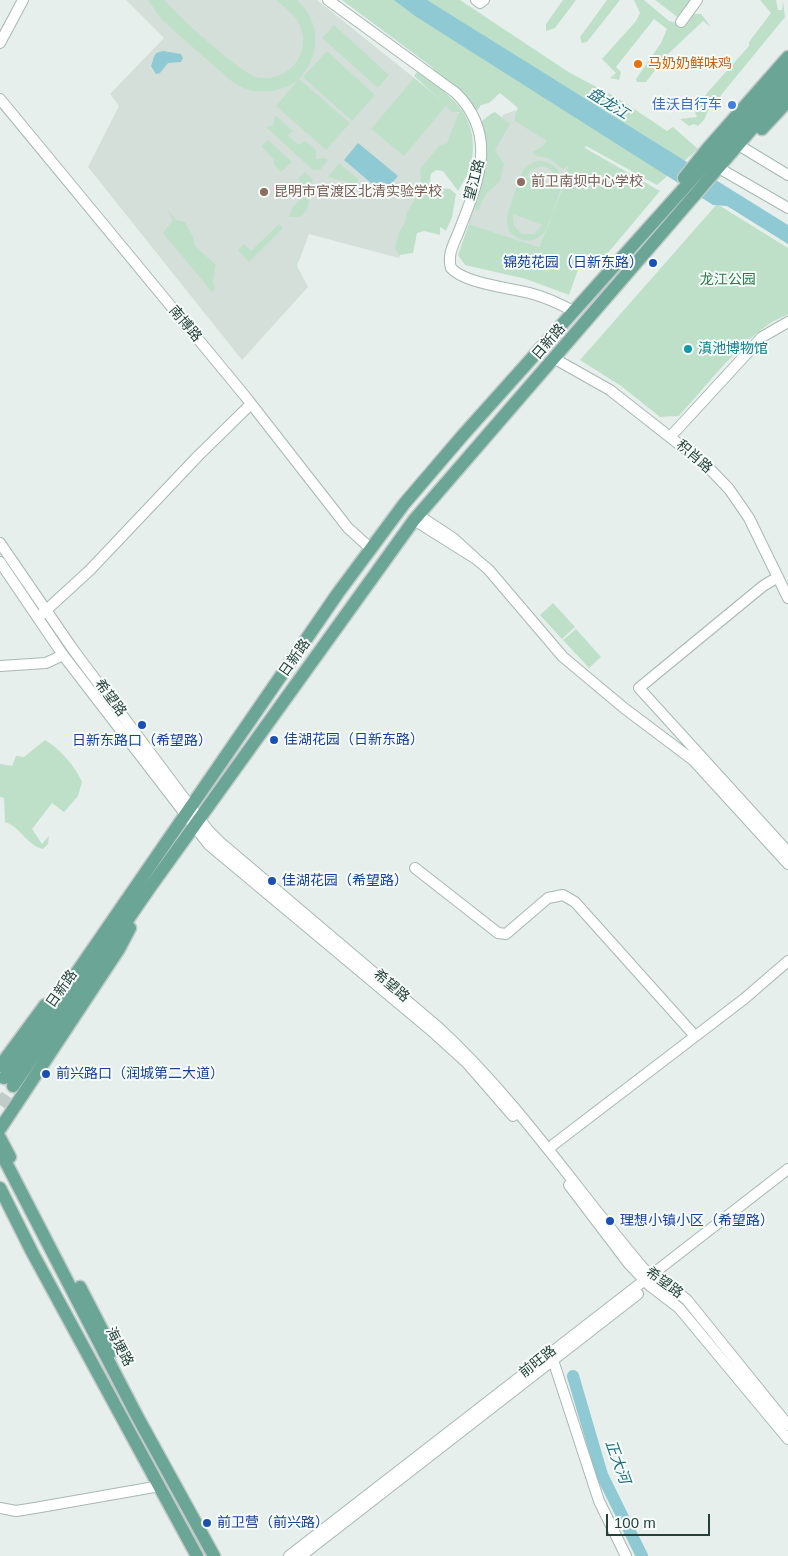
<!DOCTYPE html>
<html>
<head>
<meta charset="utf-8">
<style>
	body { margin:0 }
	#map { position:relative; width:788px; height:1556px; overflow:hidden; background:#e6efeb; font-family:Helvetica,sans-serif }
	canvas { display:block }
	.scale { position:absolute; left:606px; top:1514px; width:104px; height:22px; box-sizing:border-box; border:2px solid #24423a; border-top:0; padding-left:6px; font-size:15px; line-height:18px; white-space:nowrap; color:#24423a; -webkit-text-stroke:4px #f7fbf9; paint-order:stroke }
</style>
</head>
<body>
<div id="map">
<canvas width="788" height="1556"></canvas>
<div class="scale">100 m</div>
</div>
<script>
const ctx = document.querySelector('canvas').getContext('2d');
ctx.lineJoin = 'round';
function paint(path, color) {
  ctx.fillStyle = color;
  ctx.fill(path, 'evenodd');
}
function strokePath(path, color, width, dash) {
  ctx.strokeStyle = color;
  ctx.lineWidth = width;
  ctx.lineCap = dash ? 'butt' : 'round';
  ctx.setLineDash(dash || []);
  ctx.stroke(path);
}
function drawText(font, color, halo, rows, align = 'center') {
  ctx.font = font + ' Helvetica,"Noto Sans SC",sans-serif';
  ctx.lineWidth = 4;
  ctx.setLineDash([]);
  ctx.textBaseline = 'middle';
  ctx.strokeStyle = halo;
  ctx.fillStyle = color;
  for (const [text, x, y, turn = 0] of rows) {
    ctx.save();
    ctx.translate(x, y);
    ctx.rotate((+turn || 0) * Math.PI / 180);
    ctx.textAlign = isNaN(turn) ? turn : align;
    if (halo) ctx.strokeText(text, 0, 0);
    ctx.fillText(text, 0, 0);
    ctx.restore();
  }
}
paint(new Path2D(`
	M126 0H317L463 117 454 134 436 156 399 258 309 234 297 266 308 287 242 360 88 167 119 106 110 94 164 38Z
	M516 110 578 144 565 174 562 190 539 247 469 224V212L503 115Z`), '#d4dfda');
paint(new Path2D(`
	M148 0H165C175 14 241 73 256 77 284 84 311 57 301 29 297 16 286 9 276 0H297C322 23 321 55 299 79L350 123 326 150 276 106 297 81C275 95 251 96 230 80L162 20Z
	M342 0H460L570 73 616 97 667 131 673 127 698 149 657 185 586 146 585 148 660 191 596 267 581 261 569 295 526 279 465 265 458 255 469 224 539 247 562 190 568 166 563 169C555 164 549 155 538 157L532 152 542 147 547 141 515 121V115L518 108 500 93 489 103 481 105 476 112 464 104 432 67Z
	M563 0H576L555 28 546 31V24Z
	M607 0H620L587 42 582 43 580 37Z
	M634 0H644L669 21 685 25 692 14H701L711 27 703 21 667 55 646 82H637L636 79 661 43 667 29 654 19 616 67 621 72 619 80 610 78 616 73 602 59 636 21 640 13Z
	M655 0H695L680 19Z
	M760 0H776L778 10H782L783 1 785 17 708 111 704 120 698 126 694 124 689 126 680 119 697 117 695 112 707 93 749 46V42L771 13Z
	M334 25 389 75 378 88 322 38Z
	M327 51 375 95 352 121 303 77Z
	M417 72C450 95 479 113 472 160 471 170 463 182 458 191L443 171 436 170 431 174 430 181 433 187 450 189 456 194 452 217 446 231 440 227V235L424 231 417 233 413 253 399 255 395 249 399 232 405 223 407 212 416 197 421 178 420 169 439 146 447 143 459 112H452L446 106 404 156 371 129 414 78 444 103 414 76Z
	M495 112 510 124 495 150 504 164 500 181 486 194 478 211 471 204 477 185 476 127C482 122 487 115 495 112Z
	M275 115 293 131 287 135 299 145 305 141 316 150V159L325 158 328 160 320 170H313L266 127 273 125Z
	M268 140 292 162 281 172 274 165V160L261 146Z
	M543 161C571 168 560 193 553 212 550 220 548 230 541 235 535 241 527 242 520 239 498 231 510 207 515 192 518 184 520 173 526 167 531 162 537 161 543 161ZM542 166C553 169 558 176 556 187L526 177 531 170ZM513 214 542 225 534 234H522L514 226Z
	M339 163 359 180 355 184 328 177Z
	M305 172 313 180 307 210 300 217H289L293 206 305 196 304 186 298 179Z
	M717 204 788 248V315C752 325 705 388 679 416L660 417 621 386 580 360Z
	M166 208 176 220 185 222 194 239V245L216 265 213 282 215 289 212 292 163 233 173 220Z
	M289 222 249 262 238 250 244 244 251 251 279 224 283 228Z
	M553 603 575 627 562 639 540 615Z
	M576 629 601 657 589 668 563 640Z
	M45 740C60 749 75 766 82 782L78 796 64 812 52 803 32 829 42 844 49 836 48 844 43 849C26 845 21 827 5 822L4 798 0 797V764L12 766 16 756 24 757Z`), '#bfe0c8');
paint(new Path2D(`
	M394 0H427L788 225V244L727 206 713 205 415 16Z
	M163 51 181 54 183 58 181 62 168 63 160 73 156 74 151 66C155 57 152 53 163 51Z
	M358 143 398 176 383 193 344 160Z`), '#8ec9d4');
strokePath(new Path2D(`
	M573 1376 602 1475 642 1556`), '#8ec9d4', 12);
strokePath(new Path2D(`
	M0 1105 13 1086`), '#bfccc8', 12, [12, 6]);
const minor = new Path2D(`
	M328 0 456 93C499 136 478 182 459 231 454 244 447 254 451 268 465 284 512 288 533 294 548 298 560 304 573 311
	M476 0 480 3 484 0
	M681 22 697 0
	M0 43 23 0
	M0 99 245 396 348 528 370 548
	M745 149 788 175
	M724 171 788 208
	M555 359 610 390 708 467 729 489 749 518 788 598
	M671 436 762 337 788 322
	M414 520 476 559 453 538 418 515
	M0 543 72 648 208 830 220 842 438 1027C517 1100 575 1188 644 1269 658 1281 674 1288 687 1300L788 1425
	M476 559 488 569 563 657 624 708 693 760 788 864
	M0 562 63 655 209 845 434 1033 467 1063 513 1116
	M778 577 763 586 639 688 788 852
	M42 614 90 570 198 456 251 404
	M0 666 46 663 63 655
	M415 868 498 933 506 934 548 898 563 895 575 902 695 1036
	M549 1148 744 999 788 961
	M569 1185 629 1264 649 1285 679 1308 788 1439
	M553 1360 599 1501 626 1556
	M0 1508 16 1511 35 1508 160 1486
	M289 1556 788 1169
	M301 1556 638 1294`);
const major = new Path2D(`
	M762 129 788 101
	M684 178 708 148 788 57
	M0 1066 45 1005
	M4 1078 338 593 404 504 463 435 788 72
	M13 1086 151 886 414 520 788 87
	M0 1129 119 949 130 928
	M0 1138 10 1157
	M0 1151 137 1416 214 1556
	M0 1188 32 1252 197 1556
	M80 1287 113 1351`);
strokePath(minor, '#a8b8b2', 12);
strokePath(major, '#c2cac8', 15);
strokePath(minor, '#fff', 10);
strokePath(major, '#6aa596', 12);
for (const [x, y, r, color] of [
	[638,64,5,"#e8710a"],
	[732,105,5,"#3f7fe0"],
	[521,182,5,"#8d6e63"],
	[264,192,5,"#8d6e63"],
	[653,263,5,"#1a4fb4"],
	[688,349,5,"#0f9aa8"],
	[142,725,5,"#1a4fb4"],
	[274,740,5,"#1a4fb4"],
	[272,881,5,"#1a4fb4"],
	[46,1074,5,"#1a4fb4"],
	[610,1221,5,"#1a4fb4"],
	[207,1523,5,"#1a4fb4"]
]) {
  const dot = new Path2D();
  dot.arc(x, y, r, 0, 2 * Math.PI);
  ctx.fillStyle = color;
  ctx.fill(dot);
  strokePath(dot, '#f7fbf9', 2);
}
drawText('14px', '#c56008', '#f7fbf9', [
	["马奶奶鲜味鸡",648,64]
], 'left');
drawText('14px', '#366cbe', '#f7fbf9', [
	["佳沃自行车",722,105]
], 'right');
drawText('14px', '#24423a', '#f7fbf9', [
	["望江路",475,180,-75],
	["南博路",185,324,50],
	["日新路",549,342,-49],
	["积肖路",694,457,41],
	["日新路",295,658,-55],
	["希望路",110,698,53],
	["希望路",391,986,40],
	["日新路",62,989,-55],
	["希望路",664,1283,36],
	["海埂路",119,1347,62],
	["前旺路",538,1362,-38]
]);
drawText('14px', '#785e54', '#f7fbf9', [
	["前卫南坝中心学校",531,182],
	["昆明市官渡区北清实验学校",274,192]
], 'left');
drawText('14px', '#164399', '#f7fbf9', [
	["锦苑花园（日新东路）",643,263,"right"],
	["佳湖花园（日新东路）",284,740],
	["日新东路口（希望路）",142,741,"center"],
	["佳湖花园（希望路）",282,881],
	["前兴路口（润城第二大道）",56,1074],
	["理想小镇小区（希望路）",620,1221],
	["前卫营（前兴路）",217,1523]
], 'left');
drawText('14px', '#2d7a4b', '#f7fbf9', [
	["龙江公园",728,280]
]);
drawText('14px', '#0d838f', '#f7fbf9', [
	["滇池博物馆",698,349]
], 'left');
drawText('italic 15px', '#1c6f80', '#f7fbf9', [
	["盘龙江",608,104,32],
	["正大河",617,1462,70]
]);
</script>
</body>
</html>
